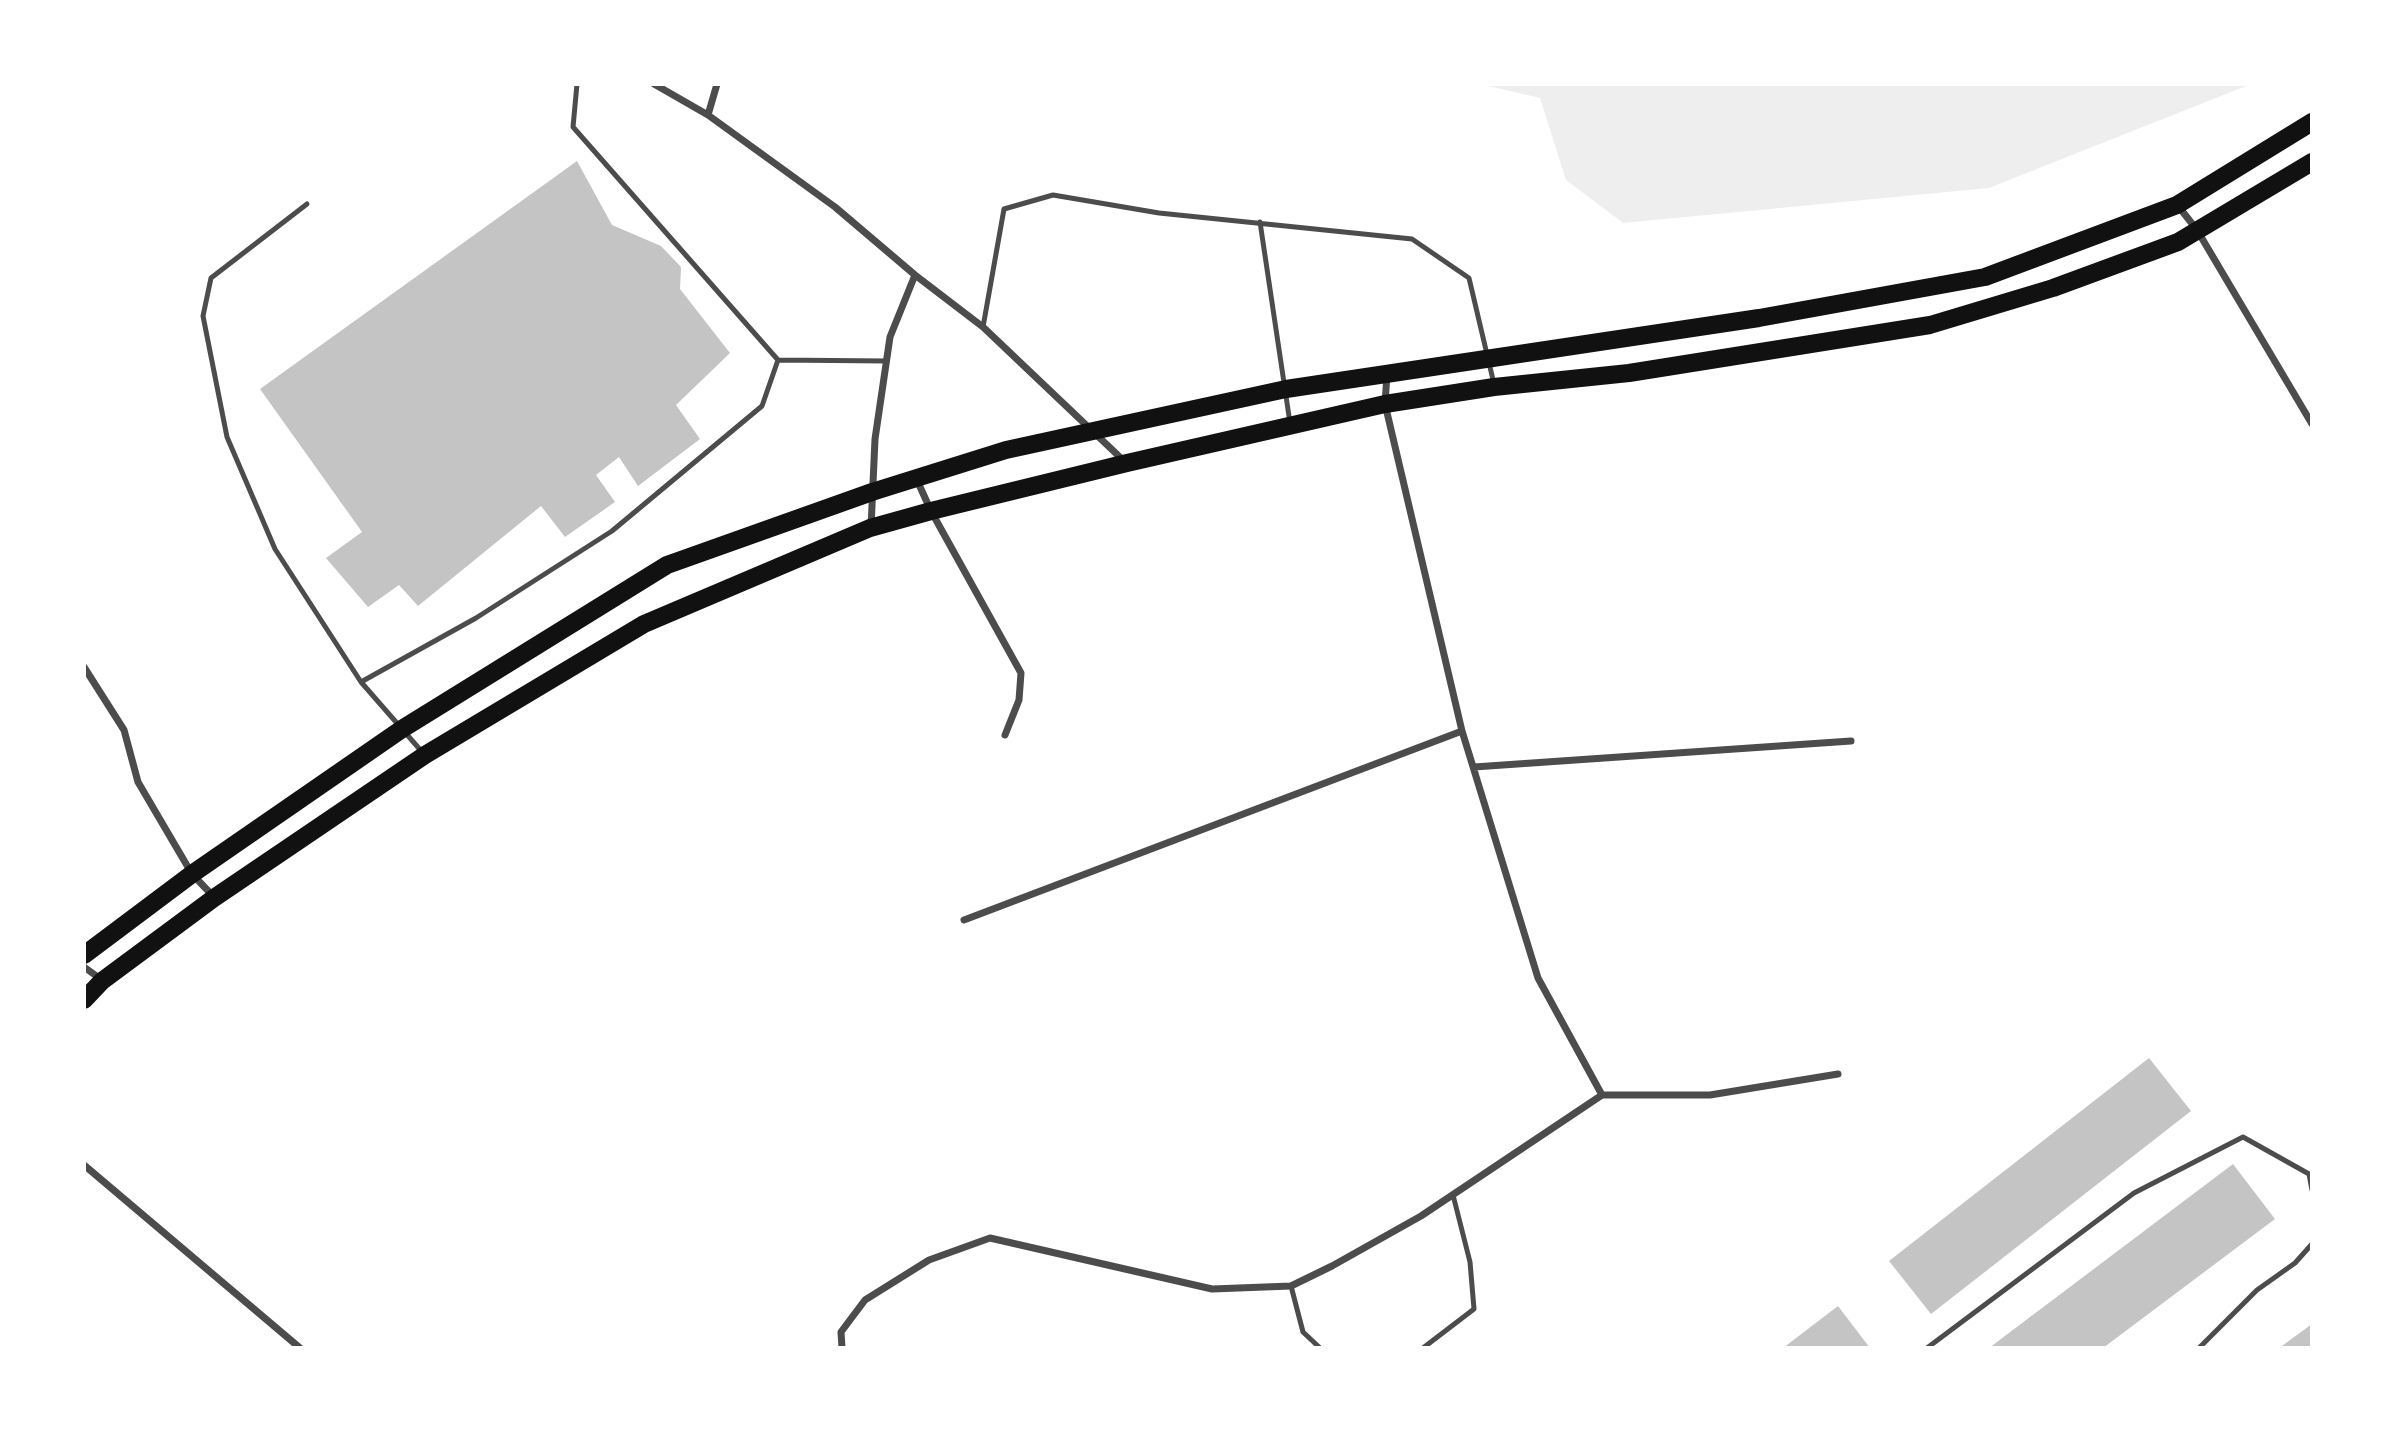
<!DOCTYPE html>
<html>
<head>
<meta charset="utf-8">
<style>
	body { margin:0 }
	#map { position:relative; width:2396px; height:1432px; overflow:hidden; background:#fff; font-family:Manrope,sans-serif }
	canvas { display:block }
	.frame { position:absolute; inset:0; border:86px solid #fff; pointer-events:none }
</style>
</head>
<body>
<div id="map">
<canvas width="2396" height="1432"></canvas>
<div class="frame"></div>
</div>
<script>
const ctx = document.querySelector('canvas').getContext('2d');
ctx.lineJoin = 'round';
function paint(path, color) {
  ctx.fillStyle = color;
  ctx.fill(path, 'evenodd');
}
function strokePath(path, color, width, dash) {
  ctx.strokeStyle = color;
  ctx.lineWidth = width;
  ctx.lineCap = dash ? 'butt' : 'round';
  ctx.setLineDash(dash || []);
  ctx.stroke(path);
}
paint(new Path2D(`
	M1480 84H2251L1989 188 1623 223 1566 180 1540 98Z`), '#eee');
paint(new Path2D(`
	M577 161 612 225 661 246 681 267 680 289 730 353 676 405 700 439 638 486 619 457 596 475 615 502 565 537 541 506 418 606 399 585 368 607 326 558 362 532 260 389Z
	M2149 1058 2191 1111 1931 1314 1889 1261Z
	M2233 1164 2275 1219 2103 1348H1989Z
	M1838 1306 1870 1348H1783Z
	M2312 1324V1348H2279Z`), '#c4c4c4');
strokePath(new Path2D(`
	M307 204 211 278 203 316 227 437 275 549 361 682
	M1260 222 1290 423
	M983 327 1004 209 1053 195 1159 213 1412 239 1469 278 1494 384
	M778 360 886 361
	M423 753 361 682 476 618 612 531 762 406 778 360 573 127 577 84
	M1291 1286 1303 1332 1320 1348
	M1423 1348 1474 1309 1470 1262 1453 1195
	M1927 1348 2134 1193 2243 1137 2309 1174 2312 1190
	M2199 1348 2257 1290 2295 1263 2312 1244`), '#4c4c4c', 5);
strokePath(new Path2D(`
	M654 84 708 115 835 207 915 275 983 327 1124 461
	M708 115 717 84
	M2179 207 2197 230 2312 424
	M1387 374 1385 404 1462 731 1538 978 1602 1095H1710L1838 1074
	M916 478 931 511 1021 673 1019 700 1005 735
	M871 528 875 439 890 337 915 275
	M84 667 124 730 138 782 192 874 213 896
	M1474 767 1851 741
	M964 920 1462 731
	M84 967 102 980
	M84 1165 300 1348
	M842 1348 841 1332 865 1300 929 1260 990 1238 1212 1289 1291 1286 1332 1266 1421 1216 1602 1095`), '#4c4c4c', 7);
strokePath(new Path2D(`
	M84 955 192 874 402 729 667 565 872 492 1006 450 1286 389 1759 318 1985 277 2177 205 2312 122
	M84 1000 102 981 214 898 425 755 644 624 870 528 931 511 1127 463 1385 404 1494 387 1629 373 1930 325 2053 288 2178 242 2312 162`), '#111', 18);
</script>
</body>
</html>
